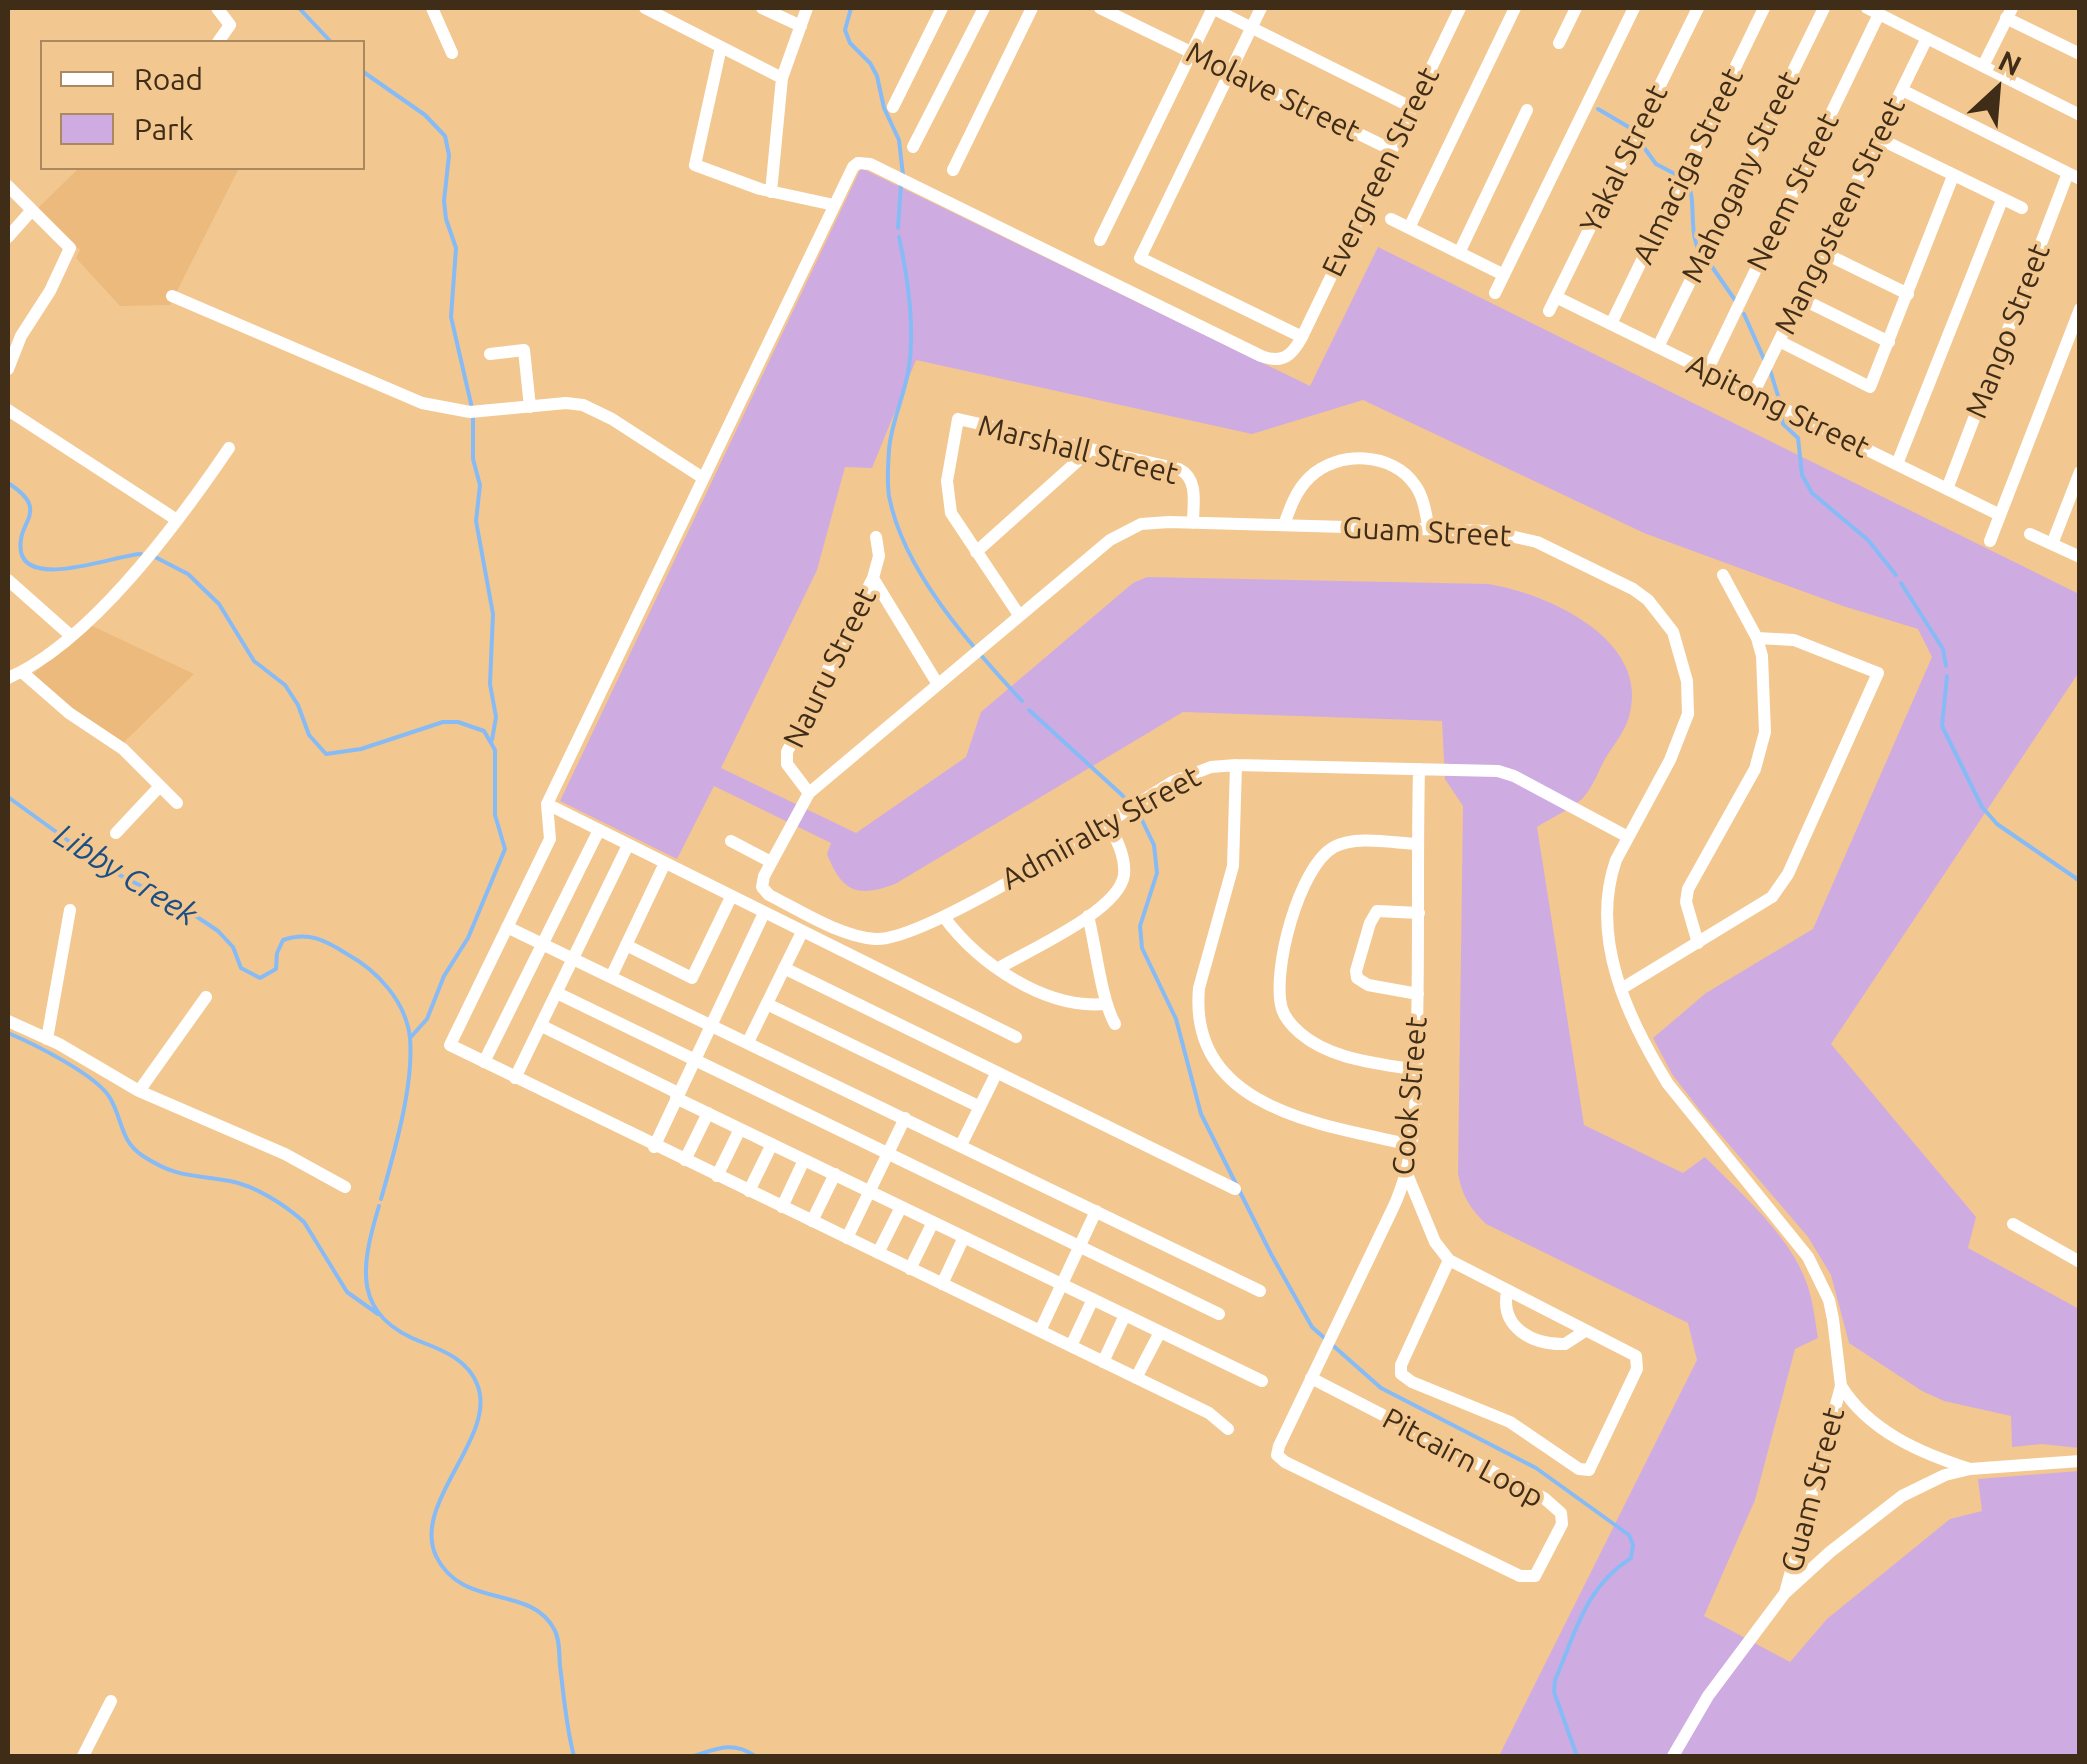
<!DOCTYPE html>
<html>
<head>
<meta charset="utf-8">
<style>
	body { margin:0 }
	#map { position:relative; width:2087px; height:1764px; overflow:hidden; background:#f3c790; font-family:Ubuntu,sans-serif }
	canvas { display:block }
	.frame { position:absolute; inset:0; border:10px solid #3f2d17; pointer-events:none }
	.legend { position:absolute; left:40px; top:40px; width:325px; height:130px; box-sizing:border-box; background:#f3c790; border:2px solid #ab8960; margin:0; padding:12px 18px; list-style:none; font-size:30px; color:#3f2d17 }
	.legend li { display:flex; align-items:center; gap:20px; height:50px }
	.legend b { width:50px; border:2px solid #ab8960 }
	.north { position:absolute; left:1947px; top:40px; width:100px; height:100px; -webkit-text-stroke:8px #f3c790; paint-order:stroke; rotate:26deg; font-size:28px; font-weight:700; line-height:40px; text-align:center; color:#3f2d17 }
	.north::after { content:''; display:block; margin:auto; width:35px; height:45px; background:#3f2d17; clip-path:polygon(50% 0,100% 100%,50% 72%,0 100%) }
</style>
</head>
<body>
<div id="map">
<canvas width="2087" height="1764"></canvas>
<div class="frame"></div>
<ul class="legend">
<li><b style="height:12px;background:#fff"></b>Road</li>
<li><b style="height:28px;background:#ceace2"></b>Park</li>
</ul>
<div class="north">N</div>
</div>
<script>
const ctx = document.querySelector('canvas').getContext('2d');
ctx.lineJoin = 'round';
function paint(path, color) {
  ctx.fillStyle = color;
  ctx.fill(path, 'evenodd');
}
function strokePath(path, color, width, dash) {
  ctx.strokeStyle = color;
  ctx.lineWidth = width;
  ctx.lineCap = dash ? 'butt' : 'round';
  ctx.setLineDash(dash || []);
  ctx.stroke(path);
}
function drawText(font, color, halo, rows, align = 'center') {
  ctx.font = font + ' Ubuntu,sans-serif';
  ctx.lineWidth = 8;
  ctx.setLineDash([]);
  ctx.textBaseline = 'middle';
  ctx.strokeStyle = halo;
  ctx.fillStyle = color;
  for (const [text, x, y, turn = 0] of rows) {
    ctx.save();
    ctx.translate(x, y);
    ctx.rotate((+turn || 0) * Math.PI / 180);
    ctx.textAlign = isNaN(turn) ? turn : align;
    if (halo) ctx.strokeText(text, 0, 0);
    ctx.fillText(text, 0, 0);
    ctx.restore();
  }
}
paint(new Path2D(`
	M79 168H239L170 305 120 306 76 258 80 250 38 208Z
	M88 624 194 674 123 743 96 729 31 676Z`), '#ebba7c');
paint(new Path2D(`
	M861 168 1310 386 1378 247 2079 594V672L1831 1044 1976 1217 1968 1248 2079 1309V1448L2042 1444 2012 1447 2011 1416 1944 1401 1922 1391 1849 1343 1831 1275 1808 1237 1702 1113 1672 1074 1653 1038 1706 993 1813 929 1932 657 1918 629 1843 606 1644 533 1363 400 1252 434 916 360 872 468 845 467 817 570 721 768 856 833 966 757 981 712 1133 583 1147 577 1488 584C1547 593 1652 640 1629 717 1625 731 1614 745 1606 757 1599 770 1593 787 1583 798 1571 809 1551 818 1537 827L1584 1125 1683 1173 1705 1157C1741 1194 1790 1235 1807 1284 1813 1301 1815 1320 1818 1338L1795 1349 1755 1500 1704 1616 1790 1662 1827 1619 1950 1519 1982 1511 1978 1479 2079 1471V1756H1499L1697 1360 1688 1323 1486 1224C1470 1208 1462 1196 1458 1173L1463 806 1445 779 1442 721 1183 712 895 884C857 898 842 892 827 854L831 843 714 786 677 859 560 801Z`), '#ceace2');
strokePath(new Path2D(`
	M299 8 331 42
	M851 8 845 30 850 43 870 63 877 76 884 108 899 140 903 175
	M362 71 425 115 445 136 449 155 444 201 446 219 456 248 451 317 472 408
	M1598 109 1632 129
	M1640 142 1656 164 1677 175
	M1687 183C1697 199 1688 228 1699 251
	M898 228 901 185
	M899 237C908 278 915 325 909 367 905 395 891 422 889 450 888 464 887 482 889 496 903 571 972 647 1022 701
	M1708 261 1735 300
	M1744 314 1764 359
	M1770 370 1779 399
	M1780 410 1783 424 1798 438 1802 475 1812 493 1868 540 1896 575
	M473 416V459L480 485 476 521 493 614 490 684 496 717 492 740
	M8 483C53 512 15 521 21 552 29 590 119 554 141 554
	M155 557 188 574 219 604 254 661 285 685 298 705 309 735 326 754 361 749 443 722H458L484 731 495 750V815L505 849 468 938 444 976 427 1019 410 1038
	M1901 583 1943 649 1946 666
	M1947 676 1942 726 1982 807 1997 824 2080 881
	M1029 710 1122 795 1140 816 1154 845 1157 873 1140 926 1142 948 1176 1019 1201 1114 1271 1254 1312 1327 1381 1388 1536 1468 1629 1535 1633 1545 1631 1558C1585 1587 1576 1632 1555 1680L1554 1692 1577 1756
	M8 797 106 868 184 908 218 931 233 947 241 968 260 978 276 969 277 953 283 940C308 931 325 940 347 954 378 971 406 1002 410 1038 414 1086 394 1153 381 1199
	M8 1033C32 1043 97 1075 110 1098 123 1120 120 1141 143 1156 178 1179 194 1174 230 1181 256 1186 285 1205 304 1222L347 1292 378 1314
	M379 1206C360 1269 352 1316 424 1343 445 1351 468 1361 477 1384 499 1436 411 1502 436 1556 462 1610 530 1584 554 1629 560 1639 559 1654 560 1666 564 1696 566 1727 574 1756
	M694 1756C718 1748 733 1741 755 1756`), '#87bbf6', 4);
strokePath(new Path2D(`
	M217 8 230 25 218 42
	M432 8 452 53
	M645 8 782 78
	M762 8 801 26
	M1100 8 1392 150
	M1212 8 1413 108
	M1261 8 1140 258 1302 337
	M1867 8 2080 115
	M2006 18 2080 54
	M1559 43 1576 8
	M721 47 695 165 760 189 834 205
	M1983 66 2012 8
	M1902 90 2080 179
	M893 107 942 8
	M1878 138 2022 208
	M913 147 984 8
	M953 170 1032 8
	M8 186 70 248 50 291 21 336 8 369
	M771 192 782 78 807 8
	M1391 219 1504 275
	M1409 228 1515 8
	M8 237 32 210
	M1100 240 1213 8
	M1822 252 1908 294
	M1459 253 1527 110
	M1495 293 1634 8
	M172 296 422 403 470 412 566 403 583 405 612 419 703 478
	M1556 297 2000 515
	M1800 298 1889 342
	M1549 311 1698 8
	M1611 324 1764 8
	M1779 341 1870 387 1953 176
	M1658 347 1824 8
	M490 354 524 350 530 407
	M1707 371 1879 14
	M1753 394 1927 38
	M8 410 177 520
	M1897 464 2002 200
	M1947 489 2068 173
	M1284 525C1290 508 1296 490 1310 477 1338 450 1393 452 1415 485 1424 497 1426 515 1429 530
	M2030 534 2080 557
	M1990 541 2080 309
	M2052 544 2080 472
	M976 552 1091 449
	M873 578 937 683
	M8 580 70 635
	M1019 615 951 513 947 481 958 419 1179 469C1199 479 1193 504 1193 523
	M22 672 69 713 123 749 177 803
	M8 678C91 642 178 523 229 448
	M1236 765 1233 866 1199 988C1188 1109 1323 1125 1412 1145
	M809 793 787 764V752L873 578 879 556 876 537
	M547 804 1016 1037
	M116 833 160 786
	M1628 837 1514 776 1498 771 1236 765 1211 767 1172 782C1121 814 924 943 875 939 839 936 801 911 769 895L762 887 764 876 809 793 1110 540 1141 524 1169 522 1488 531 1537 542 1633 589 1648 600 1673 632 1687 681 1688 714 1670 760 1616 860C1589 938 1628 1019 1668 1084L1808 1257 1829 1300 1833 1319 1841 1386 1785 1593
	M731 841 771 862
	M1088 916C1096 947 1101 999 1115 1024
	M944 917C978 963 1044 1009 1104 1004
	M507 927 1260 1291
	M1698 943 1686 902 1688 889 1755 769 1765 732 1762 656 1757 638 1723 575
	M626 945 692 978 731 897
	M784 968 1235 1189
	M999 968C1029 950 1119 911 1124 875 1126 856 1116 839 1108 822
	M611 977 665 863
	M1621 989 1772 897 1788 874 1878 673 1794 640 1757 638
	M557 993 1219 1314
	M1418 994 1368 985 1357 978 1356 971 1370 923 1377 911 1419 913
	M767 1004 980 1107
	M8 1021 59 1044 139 1091 285 1154 345 1187
	M542 1026 678 1093
	M47 1039 70 910
	M748 1042 802 932
	M484 1062 599 830
	M1416 1070C1378 1063 1331 1060 1300 1033 1293 1027 1285 1018 1282 1009 1271 972 1299 866 1334 847 1356 835 1393 843 1417 844
	M515 1078 628 845
	M139 1091 206 997
	M676 1098 1262 1381
	M961 1145 997 1072
	M654 1147 764 913
	M685 1160 708 1113
	M1407 1174 1435 1242 1449 1260 1636 1356 1637 1369 1589 1470 1579 1469 1510 1422 1412 1382 1401 1374V1365L1449 1260
	M717 1176 740 1129
	M749 1191 772 1144
	M782 1207 804 1160
	M812 1221 835 1174
	M2013 1224 2080 1262
	M847 1238 905 1118
	M878 1253 901 1207
	M910 1269 933 1222
	M942 1284 964 1237
	M1507 1292C1500 1328 1533 1345 1565 1344L1585 1331
	M1040 1331 1096 1211
	M1071 1346 1093 1299
	M1103 1362 1125 1315
	M1136 1378 1160 1332
	M1311 1378 1544 1498 1561 1513 1562 1524 1535 1576H1520L1285 1462 1277 1455 1279 1446 1393 1208C1419 1153 1416 1088 1417 1028 1419 942 1417 855 1419 769
	M1841 1386C1869 1431 1920 1453 1970 1469
	M1228 1429 1209 1413 450 1045 550 839 547 804 853 167 858 163 870 164 1261 356C1282 364 1292 356 1302 337L1460 8
	M83 1756 111 1701
	M1673 1756 1708 1696 1785 1593 1830 1552 1902 1496 1945 1475 1970 1469 2080 1461`), '#fff', 12);
drawText('30px', '#3f2d17', '#f3c790', [
	["Molave Street",1273,92,26],
	["Yakal Street",1624,159,-64],
	["Almaciga Street",1688,166,-64],
	["Evergreen Street",1381,172,-64],
	["Mahogany Street",1741,177,-64],
	["Neem Street",1793,192,-64],
	["Mangosteen Street",1840,216,-64],
	["Mango Street",2008,331,-69],
	["Apitong Street",1778,406,26],
	["Marshall Street",1078,450,14],
	["Guam Street",1427,532,3],
	["Nauru Street",830,668,-64],
	["Admiralty Street",1101,828,-29],
	["Cook Street",1410,1096,-85],
	["Pitcairn Loop",1463,1458,28],
	["Guam Street",1813,1490,-75]
]);
drawText('italic 32px', '#1b4e84', '#f3c790', [
	["Libby Creek",126,875,32]
]);
</script>
</body>
</html>
